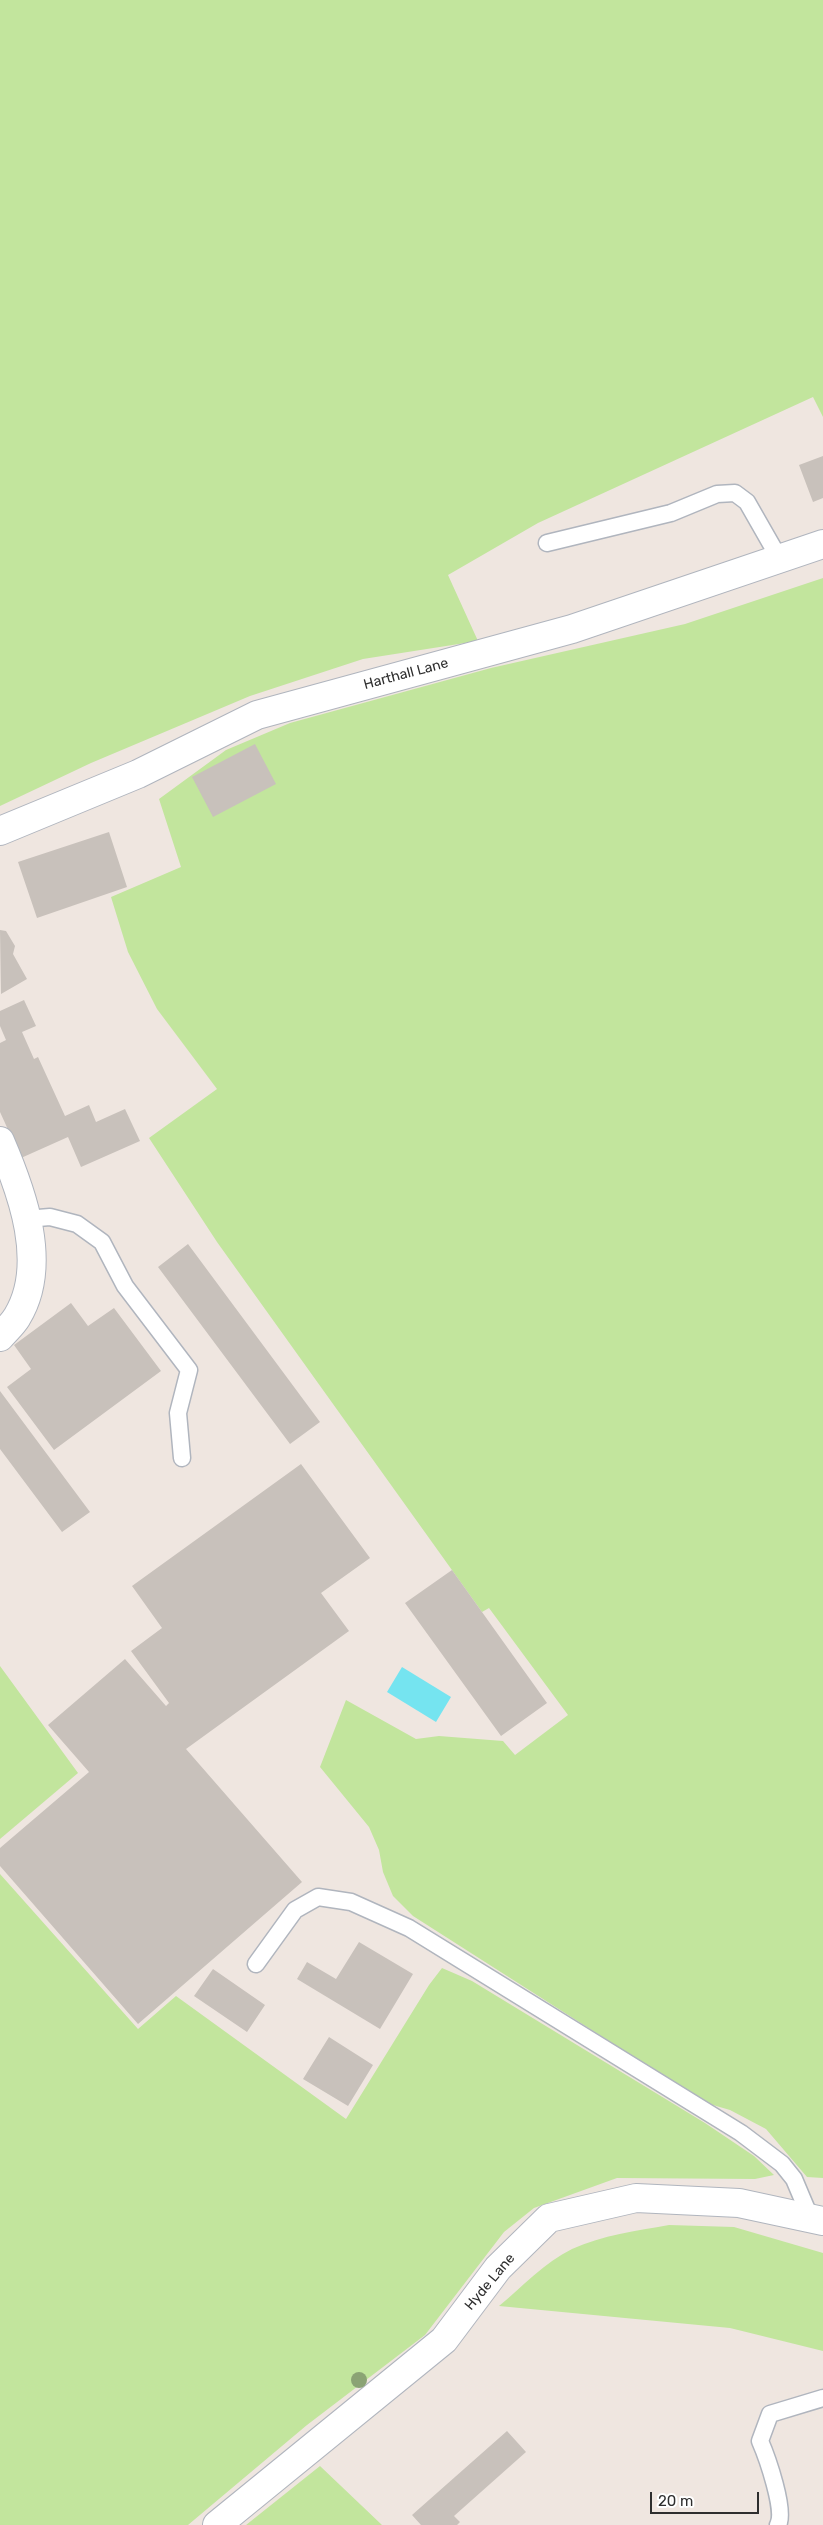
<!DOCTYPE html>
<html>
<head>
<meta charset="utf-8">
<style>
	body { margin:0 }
	#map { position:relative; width:823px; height:2525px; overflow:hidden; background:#efe6e0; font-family:Rubik,sans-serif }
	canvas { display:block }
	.scale { position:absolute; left:650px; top:2492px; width:109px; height:22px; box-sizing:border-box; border:2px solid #2e2e2e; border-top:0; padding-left:6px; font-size:15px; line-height:18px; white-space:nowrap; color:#2e2e2e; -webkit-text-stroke:4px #fff; paint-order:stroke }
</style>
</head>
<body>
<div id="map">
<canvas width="823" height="2525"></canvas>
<div class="scale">20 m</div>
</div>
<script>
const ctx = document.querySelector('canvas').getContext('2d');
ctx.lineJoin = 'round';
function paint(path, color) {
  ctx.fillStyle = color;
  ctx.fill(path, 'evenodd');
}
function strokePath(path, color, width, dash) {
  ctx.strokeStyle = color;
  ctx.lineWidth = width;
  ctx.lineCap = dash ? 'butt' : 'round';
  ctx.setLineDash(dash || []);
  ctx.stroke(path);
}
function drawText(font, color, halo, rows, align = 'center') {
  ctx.font = font + ' Rubik,sans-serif';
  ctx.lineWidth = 4;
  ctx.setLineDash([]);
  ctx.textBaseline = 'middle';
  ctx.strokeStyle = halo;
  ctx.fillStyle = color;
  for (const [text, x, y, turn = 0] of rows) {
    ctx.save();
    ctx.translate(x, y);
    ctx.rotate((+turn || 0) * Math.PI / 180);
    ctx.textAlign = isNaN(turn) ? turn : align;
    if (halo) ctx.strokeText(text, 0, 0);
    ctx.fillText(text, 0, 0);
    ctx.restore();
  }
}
paint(new Path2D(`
	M0 0H823V417L813 397 538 523 448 575 478 641 363 659 250 696 91 763 0 806Z
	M823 578V2178L807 2177 766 2129 730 2110 706 2103 413 1916 393 1896 383 1872 379 1850 369 1827 320 1767 346 1700 416 1739 439 1736 503 1741 515 1755 568 1715 489 1608 482 1612 217 1242 149 1138 217 1089 157 1009 128 952 111 897 181 867 159 799 226 750 290 723 491 668 685 624Z
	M0 1666 78 1773 0 1839Z
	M0 1874 138 2029 176 1996 346 2119 429 1985 442 1968 472 1981 705 2123 754 2156 774 2175 755 2179 617 2178 534 2208 504 2232 425 2335 307 2425 188 2525H0Z
	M669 2225 734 2227 823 2253V2351L730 2328 499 2306C522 2287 545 2262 572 2249 603 2235 636 2231 669 2225Z
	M320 2466 382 2525H246Z`), '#c2e59d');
paint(new Path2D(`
	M402 1667 451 1697 436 1722 387 1692Z`), '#75e4f0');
paint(new Path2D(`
	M823 456V498L813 502 799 465Z
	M255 744 276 784 213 817 192 777Z
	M109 832 127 887 37 918 18 862Z
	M0 930 6 931 15 946 13 954 27 979 1 994Z
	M24 1000 36 1026 22 1032 34 1059 38 1057 65 1116 89 1105 96 1122 125 1109 140 1141 81 1167 68 1137 21 1158 0 1112V1043L6 1040 0 1026V1011Z
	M188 1244 320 1422 290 1444 158 1267Z
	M71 1303 88 1326 114 1308 161 1371 54 1450 7 1387 31 1369 14 1345Z
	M0 1391 90 1512 62 1532 0 1449Z
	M301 1464 370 1558 321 1593 349 1631 186 1749 302 1882 138 2024 0 1866V1848L89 1772 48 1725 125 1659 166 1706 169 1703 131 1651 162 1628 132 1586Z
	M452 1570 547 1703 501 1736 405 1603Z
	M359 1942 413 1974 380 2029 297 1979 307 1962 336 1979Z
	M213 1969 265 2005 247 2032 194 1996Z
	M329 2037 373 2065 348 2106 303 2079Z
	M507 2431 526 2452 454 2516 460 2522 457 2525H421L412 2515Z`), '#c8c1bb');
const lane = new Path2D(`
	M547 543 671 513 717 494 735 493 747 502 779 558
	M26 1219 50 1217 77 1224 102 1242 125 1286 189 1370 178 1413 182 1458
	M256 1964 295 1910 318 1897 351 1902 409 1928 741 2133 782 2164 794 2179 810 2217
	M778 2525C786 2511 767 2457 760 2441L770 2414 823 2398`);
const street = new Path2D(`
	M0 831 138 774 257 715 572 629 823 544
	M0 1141C22 1192 49 1265 17 1317 13 1324 5 1331 0 1337
	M217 2525 444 2340 498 2268 549 2218 636 2198 739 2203 823 2221`);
strokePath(lane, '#b0b5be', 19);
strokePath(street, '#b0b5be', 30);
strokePath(lane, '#fff', 16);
strokePath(street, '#fff', 28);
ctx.fillStyle = '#8ba374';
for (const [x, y] of [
	[359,2380]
]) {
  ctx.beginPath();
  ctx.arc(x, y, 8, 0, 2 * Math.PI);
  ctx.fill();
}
drawText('14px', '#2e2e2e', '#fff', [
	["Harthall Lane",406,674,-15],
	["Hyde Lane",490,2282,-50]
]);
</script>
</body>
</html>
